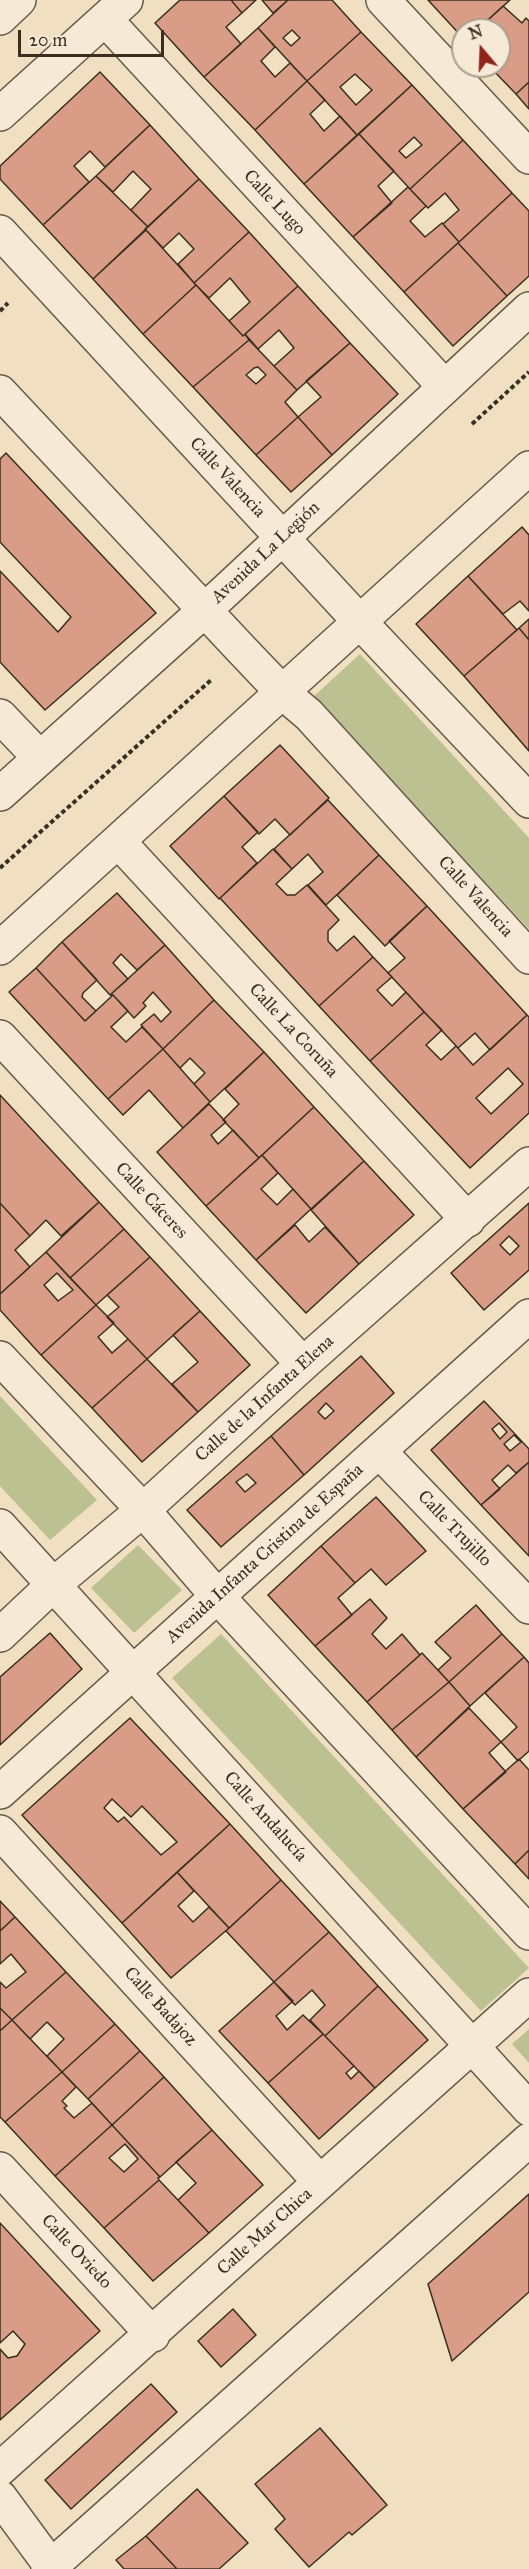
<!DOCTYPE html>
<html>
<head>
<meta charset="utf-8">
<style>
	body { margin:0 }
	#map { position:relative; width:529px; height:2569px; overflow:hidden; background:#f1dfc2; font-family:"IM FELL Great Primer",serif }
	canvas { display:block }
	.north { position:absolute; left:451px; top:18px; width:60px; height:60px; box-sizing:border-box; background:#f6ead7; border:2px solid #aa9f8e; border-radius:50%; rotate:341deg; font-size:16px; font-weight:700; line-height:24px; text-align:center; color:#392e20 }
	.north::after { content:''; display:block; margin:auto; width:21px; height:27px; background:#8f2418; clip-path:polygon(50% 0,100% 100%,50% 72%,0 100%) }
	.scale { position:absolute; left:18px; top:30px; width:146px; height:27px; box-sizing:border-box; border:3px solid #392e20; border-top:0; padding-left:8px; font-size:18px; line-height:21px; white-space:nowrap; color:#392e20; -webkit-text-stroke:4px #f6ead7; paint-order:stroke }
</style>
</head>
<body>
<div id="map">
<canvas width="529" height="2569"></canvas>
<div class="north">N</div>
<div class="scale">20 m</div>
</div>
<script>
const ctx = document.querySelector('canvas').getContext('2d');
ctx.lineJoin = 'round';
function paint(path, color) {
  ctx.fillStyle = color;
  ctx.fill(path, 'evenodd');
}
function strokePath(path, color, width, dash) {
  ctx.strokeStyle = color;
  ctx.lineWidth = width;
  ctx.lineCap = dash ? 'butt' : 'round';
  ctx.setLineDash(dash || []);
  ctx.stroke(path);
}
function drawText(font, color, halo, rows, align = 'center') {
  ctx.font = font + ' "IM FELL Great Primer",serif';
  ctx.lineWidth = 5;
  ctx.setLineDash([]);
  ctx.textBaseline = 'middle';
  ctx.strokeStyle = halo;
  ctx.fillStyle = color;
  for (const [text, x, y, turn = 0] of rows) {
    ctx.save();
    ctx.translate(x, y);
    ctx.rotate((+turn || 0) * Math.PI / 180);
    ctx.textAlign = isNaN(turn) ? turn : align;
    if (halo) ctx.strokeText(text, 0, 0);
    ctx.fillText(text, 0, 0);
    ctx.restore();
  }
}
paint(new Path2D(`
	M360 654 529 838V929L313 697Z
	M0 1396 97 1500 50 1540 0 1486Z
	M138 1545 182 1590 134 1633 91 1588Z
	M221 1634 529 1968 481 2011 172 1678Z
	M529 2029V2063L512 2044Z`), '#bcc192');
const building = new Path2D(`
	M180 0H231L242 13 226 27 241 44 204 77 155 23Z
	M231 0H256L242 13Z
	M262 0H288L273 13Z
	M288 0H332L361 32 307 81 258 28ZM292 30 300 38 291 46 283 38Z
	M428 0H510L477 30H463V38Z
	M503 6 522 23 526 18 529 21V82L516 94 489 66H499V30H477Z
	M258 28 275 47 261 61 275 77 290 63 307 81 255 130 204 77Z
	M361 32 412 85 357 135 307 81ZM355 74 372 90 356 105 340 87Z
	M100 72 150 125 105 167 90 151 74 166 89 182 43 225 0 179V166Z
	M307 81 325 100 310 114 324 131 340 116 357 135 304 184 255 130Z
	M529 82V109L516 94Z
	M412 85 463 140 410 189 359 134ZM414 137 422 145 406 158 399 151Z
	M150 125 199 179 148 227 131 210 151 189 133 171 113 192 96 176Z
	M359 134 394 171 378 186 392 203 353 237 304 184Z
	M463 140 512 193 459 242 443 224 459 210 445 193 428 208 410 189Z
	M96 176 148 227 93 279 43 225Z
	M199 179 249 232 194 283 178 264 194 249 179 233 163 248 145 229Z
	M408 187 426 206 410 221 425 237 442 223 459 242 404 292 353 237Z
	M512 193 529 211V276L507 296 458 243Z
	M146 230 196 285 143 334 93 279Z
	M249 232 298 286 243 336 229 321 250 302 230 278 209 298 194 283Z
	M458 243 507 296 453 346 404 292Z
	M196 285 243 336 245 334 249 340 193 387 143 334Z
	M298 286 350 343 297 390 274 366 294 348 279 330 258 349 245 334Z
	M249 340 297 390 285 402 298 417 256 455 193 387ZM258 367 266 375 256 384 246 375 254 368Z
	M350 343 398 394 332 455 298 417 321 397 306 381Z
	M298 417 332 455 291 492 256 455Z
	M6 453 156 613 45 710 0 662V571L58 632 71 617 0 542V459Z
	M522 527 529 535V611L520 601 503 614 468 576Z
	M468 576 517 630 464 676 416 624Z
	M529 619V640L519 628Z
	M519 628 529 640V751L464 676Z
	M280 745 329 798 290 835 275 819 259 834 224 796Z
	M224 796 258 832 242 847 257 863 219 899 170 846Z
	M328 800 379 855 326 905 308 885 323 872 308 854 292 869 274 849Z
	M273 849 292 869 276 884 287 895H295L307 885 339 920 328 931V941L337 951 354 936 373 957 319 1006 220 898Z
	M379 855 427 906 385 946 337 895Z
	M117 893 165 945 137 970 121 954 113 963 128 979 110 995 62 942Z
	M427 906 527 1015 490 1050 475 1033 458 1048 388 973 405 958 389 941Z
	M62 942 97 980 83 993 82 997 96 1011 85 1021 36 968Z
	M165 945 214 1000 163 1049 141 1025 154 1014 161 1022 171 1012 153 992 143 1003 146 1006 134 1018 113 995H110Z
	M373 957 392 977 377 990 392 1006 406 992 424 1012 370 1061 319 1006Z
	M36 968 85 1021 113 995 128 1011 111 1027 126 1042 142 1027 163 1049 108 1099 9 992Z
	M214 1000 264 1052 210 1102 194 1084 205 1073 190 1058 180 1068 163 1049Z
	M424 1012 442 1030 426 1045 441 1060 456 1046 473 1065 527 1015 529 1017V1113L470 1168 370 1061ZM508 1068 523 1084 491 1114 476 1098Z
	M163 1049 210 1102 183 1128 149 1090 123 1115 108 1099Z
	M264 1052 314 1107 259 1158 223 1120 239 1104 225 1089Z
	M0 1095 99 1202 61 1236 46 1220 30 1236 0 1203Z
	M209 1104 226 1122 211 1135 218 1144 233 1130 259 1158 206 1206 157 1152Z
	M314 1107 364 1161 311 1209 262 1155Z
	M262 1155 278 1173 261 1189 277 1205 293 1189 311 1209 256 1260 206 1206Z
	M364 1161 414 1215 359 1264 311 1210Z
	M99 1202 124 1229 70 1278 46 1252Z
	M0 1203 30 1236 15 1250 30 1267 0 1294Z
	M529 1203V1270L484 1310 451 1273ZM509 1236 519 1246 510 1255 500 1245Z
	M295 1225 309 1242 325 1227 359 1264 306 1313 256 1260Z
	M124 1229 150 1257 96 1305 70 1278Z
	M46 1252 96 1305 41 1355 0 1310V1294ZM57 1273 73 1290 58 1301 44 1285Z
	M150 1257 200 1311 147 1359 107 1317 119 1307 107 1295Z
	M96 1305 114 1323 98 1337 112 1353 128 1339 147 1359 92 1408 41 1355Z
	M200 1311 250 1365 198 1412 172 1384 198 1362 173 1335Z
	M361 1356 394 1393 304 1475 271 1436ZM326 1403 334 1411 325 1419 318 1412Z
	M147 1359 198 1412 142 1462 92 1408Z
	M484 1401 529 1449V1462L516 1473 508 1465 492 1480 500 1489 481 1505 431 1450ZM499 1423 507 1432 500 1439 492 1429ZM514 1435 521 1442 510 1451 504 1444Z
	M271 1436 304 1475 221 1547 187 1510ZM247 1474 256 1483 245 1492 236 1482Z
	M529 1462V1556L481 1505Z
	M376 1497 426 1551 386 1585 371 1569 355 1583 321 1546Z
	M321 1546 355 1583 338 1598 352 1615 315 1646 268 1595Z
	M370 1599 387 1618 372 1634 386 1649 402 1634 420 1655 367 1702 315 1646Z
	M476 1605 502 1634 449 1682 438 1670 451 1658 435 1642Z
	M50 1633 82 1669 0 1745V1677Z
	M502 1634 524 1657 470 1706 449 1682Z
	M422 1653 449 1682 392 1730 367 1702Z
	M524 1657 529 1663V1751L518 1761 501 1742 517 1727 485 1693Z
	M449 1682 470 1706 416 1757 392 1730Z
	M469 1708 501 1742 489 1753 506 1772 463 1809 416 1757Z
	M130 1718 230 1824 122 1923 22 1815ZM112 1799 131 1817 142 1806 177 1842 161 1855 124 1817 118 1822 104 1808Z
	M519 1759 529 1770V1850L515 1864 463 1809Z
	M230 1824 281 1880 229 1928 177 1872Z
	M529 1850V1879L515 1864Z
	M177 1872 194 1891 178 1906 193 1922 209 1907 229 1928 171 1978 122 1923Z
	M281 1880 329 1932 274 1982 226 1931Z
	M0 1901 15 1917 0 1931Z
	M15 1917 66 1972 12 2020 0 2008V1982L6 1988 26 1972 11 1954 0 1964V1931Z
	M329 1932 378 1986 325 2036 310 2020 325 2005 312 1990 295 2005 274 1982Z
	M66 1972 115 2024 62 2072 47 2056 64 2039 47 2022 30 2039 12 2020Z
	M274 1982 293 2001 276 2016 287 2030 303 2015 323 2034 268 2083 219 2031Z
	M378 1986 428 2040 375 2088 325 2036Z
	M0 2008 12 2020 0 2031Z
	M12 2020 62 2072 5 2122 0 2117V2031Z
	M115 2024 140 2051 88 2099 62 2072Z
	M323 2034 354 2066 346 2073 351 2079 359 2071 375 2088 319 2139 268 2083Z
	M140 2051 164 2077 112 2125 88 2099Z
	M62 2072 76 2087 62 2101 67 2106 64 2108 74 2118 92 2103 112 2125 55 2176 5 2122Z
	M164 2077 212 2130 160 2177 112 2125Z
	M112 2125 160 2177 158 2178 159 2180 104 2228 55 2176ZM125 2144 138 2159 124 2172 109 2158Z
	M212 2130 263 2185 209 2233 178 2200 196 2183 176 2162Z
	M159 2180 209 2233 153 2281 104 2228Z
	M529 2194V2292L452 2361 428 2284Z
	M0 2223 100 2331 0 2420V2349L8 2358 17 2356 25 2344 13 2331 0 2343Z
	M233 2309 256 2335 221 2367 198 2341Z
	M151 2384 177 2412 71 2509 45 2480Z
	M320 2428 387 2505 352 2535 349 2532 309 2567 275 2529 285 2519 255 2484Z
	M197 2489 248 2543 219 2569H177L146 2536Z
	M146 2536 177 2569H124L116 2560Z`);
paint(building, '#d99c86');
strokePath(building, '#392e20', 1.5);
const minor = new Path2D(`
	M383 0 529 157
	M0 18 19 0
	M105 19 444 386
	M0 114 126 0
	M0 232 360 622 529 801
	M0 392 242 650 282 692 309 715 529 957
	M0 716 40 758
	M0 794 205 610 529 309
	M118 841 468 1220
	M0 948 529 468
	M0 1037 303 1364
	M0 1358 143 1510 218 1597 529 1933
	M379 1451 529 1607
	M0 1526 529 2109
	M0 1635 53 1585 143 1510 303 1364 529 1164
	M0 1792 529 1316
	M0 1832 320 2182
	M0 2169 153 2335
	M0 2469 529 1995
	M0 2497 53 2569
	M48 2569 529 2140`);
strokePath(minor, '#675a48', 36);
strokePath(new Path2D(`
	M0 311 8 303
	M472 424 529 372
	M0 868 211 680`), '#392e20', 4, [4.5, 3]);
strokePath(minor, '#f6ead7', 33);
drawText('18px', '#392e20', '#f6ead7', [
	["Calle Lugo",274,203,47],
	["Calle Valencia",227,478,47],
	["Avenida La Legión",266,553,-43],
	["Calle Valencia",475,897,48],
	["Calle La Coruña",293,1031,47],
	["Calle Cáceres",151,1201,47],
	["Calle de la Infanta Elena",265,1399,-42],
	["Calle Trujillo",454,1529,46],
	["Avenida Infanta Cristina de España",265,1554,-42],
	["Calle Andalucía",265,1817,48],
	["Calle Badajoz",160,2007,48],
	["Calle Mar Chica",265,2232,-42],
	["Calle Oviedo",76,2252,47]
]);
</script>
</body>
</html>
